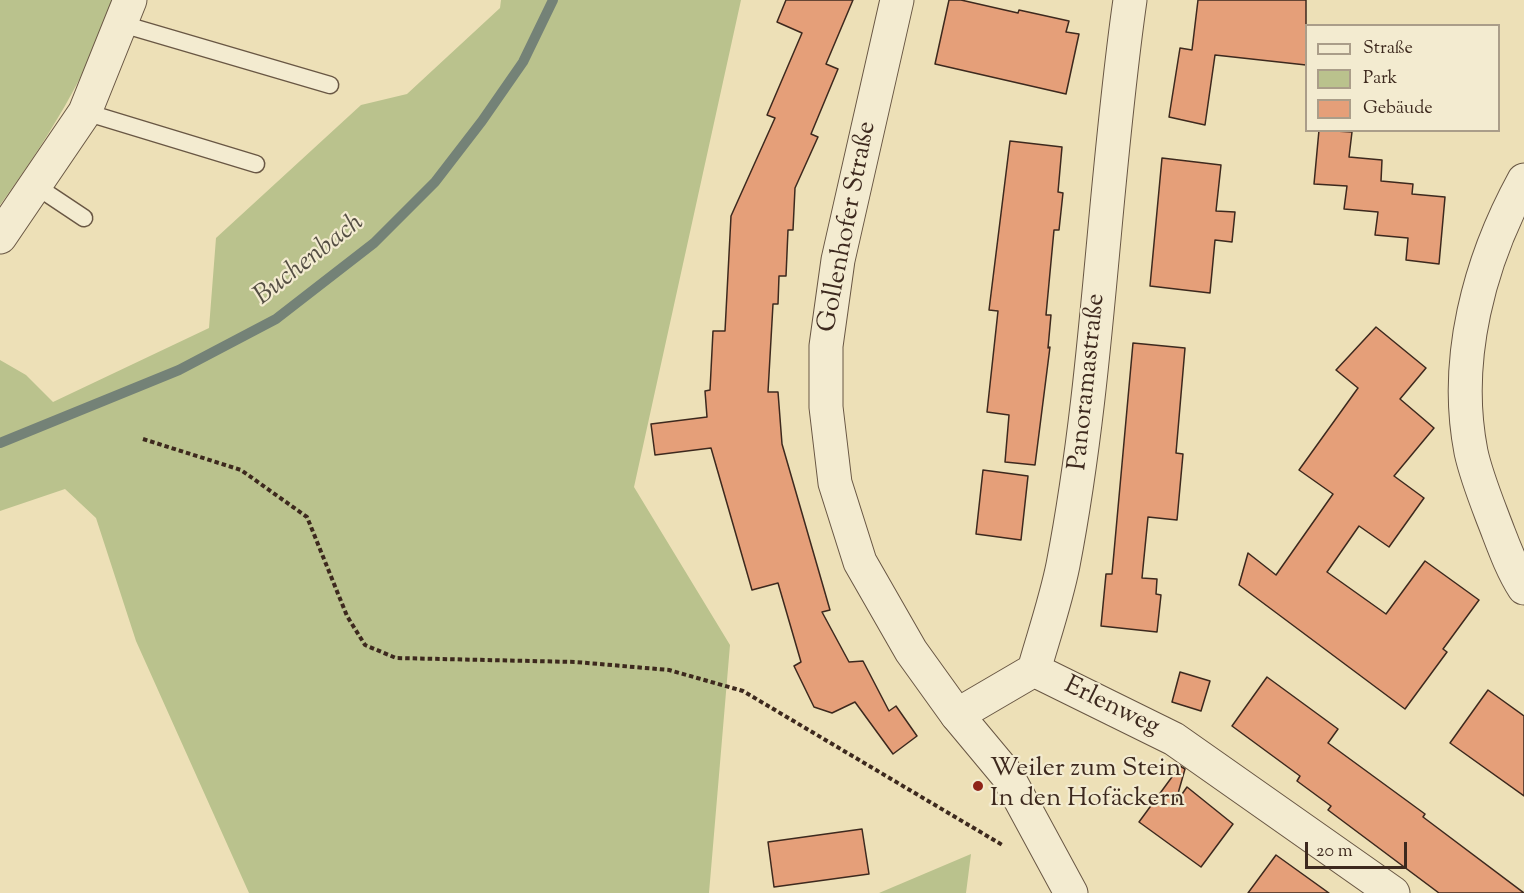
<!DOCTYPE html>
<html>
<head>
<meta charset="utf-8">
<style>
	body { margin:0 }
	#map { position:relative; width:1524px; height:893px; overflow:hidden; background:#ede0b7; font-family:"Sorts Mill Goudy",serif }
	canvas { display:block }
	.legend { position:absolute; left:1305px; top:24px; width:195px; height:108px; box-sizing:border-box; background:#f3ebd0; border:2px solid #aa9d89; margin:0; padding:8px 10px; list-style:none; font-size:18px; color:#3d291e }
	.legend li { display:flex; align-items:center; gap:12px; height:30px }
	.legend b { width:30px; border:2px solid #aa9d89 }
	.scale { position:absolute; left:1305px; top:842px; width:102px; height:27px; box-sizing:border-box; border:3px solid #3d291e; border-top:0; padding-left:8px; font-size:18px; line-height:21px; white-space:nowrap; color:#3d291e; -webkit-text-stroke:4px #f3ebd0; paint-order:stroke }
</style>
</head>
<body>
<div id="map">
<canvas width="1524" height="893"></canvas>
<ul class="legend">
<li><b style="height:8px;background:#f3ebd0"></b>Straße</li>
<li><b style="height:16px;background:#bac28d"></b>Park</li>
<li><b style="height:16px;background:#e59f79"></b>Gebäude</li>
</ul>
<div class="scale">20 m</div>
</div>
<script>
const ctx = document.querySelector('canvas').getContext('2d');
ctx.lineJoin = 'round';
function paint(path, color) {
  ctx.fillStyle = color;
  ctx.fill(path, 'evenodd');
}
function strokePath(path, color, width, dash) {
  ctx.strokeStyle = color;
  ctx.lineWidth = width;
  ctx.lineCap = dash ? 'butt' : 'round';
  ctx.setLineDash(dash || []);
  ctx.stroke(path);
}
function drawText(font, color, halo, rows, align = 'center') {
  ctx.font = font + ' "Sorts Mill Goudy",serif';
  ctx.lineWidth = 4.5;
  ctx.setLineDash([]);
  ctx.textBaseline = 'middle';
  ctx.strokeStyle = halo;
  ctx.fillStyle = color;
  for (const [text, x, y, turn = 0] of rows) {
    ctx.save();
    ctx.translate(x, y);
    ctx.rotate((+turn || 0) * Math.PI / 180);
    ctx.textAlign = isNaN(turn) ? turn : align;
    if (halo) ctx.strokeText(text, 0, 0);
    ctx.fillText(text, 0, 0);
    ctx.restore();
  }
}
paint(new Path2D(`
	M0 0H114C88 74 46 142 0 205Z
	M501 0H741L634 487 730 645 709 893H249L136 641 96 518 65 489 0 511V360L26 375 53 402 209 328 216 238 361 105 407 94 500 8Z
	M971 854 966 893H879Z`), '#bac28d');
strokePath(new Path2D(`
	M0 443 179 370 276 319 374 243 435 182 482 121 523 62 553 0`), '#748277', 10);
const building = new Path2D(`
	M786 0H853L826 64 838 69 811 134 818 137 795 188 793 230H788L786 276H779L778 304H773L768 392H778L782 444 830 610 822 612 849 662 863 661 889 711 896 706 917 736 893 754 855 702 832 713 814 707 794 666 801 662 778 583 752 590 711 448 655 455 651 424 707 417 705 391 710 390 713 331H725L731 216 775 118 767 115 802 33 777 22Z
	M949 0H961L1018 13 1019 10 1069 21 1066 32 1079 34 1066 94 935 64Z
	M1198 0H1306V65L1215 55 1205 125 1169 117 1180 48 1192 50Z
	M1319 130 1352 132 1349 157 1382 160 1381 181 1413 184 1412 194 1445 197 1439 264 1406 260 1408 238 1375 235 1378 212 1344 209 1347 186 1314 184Z
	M1010 141 1062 147 1058 192 1063 193 1059 230H1054L1046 315H1051L1048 348 1050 347 1035 465 1005 462 1009 415 987 412 998 311 989 310Z
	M1162 158 1221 165 1216 211 1235 212 1232 242 1215 240 1210 293 1150 286Z
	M1376 327 1426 368 1400 399 1434 428 1394 476 1424 498 1389 547 1359 526 1327 572 1386 614 1425 561 1479 600 1443 649 1447 652 1405 709 1239 585 1248 553 1276 575 1333 494 1299 470 1358 388 1336 370Z
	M1133 343 1185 348 1176 453 1183 454 1177 520 1148 517 1142 578 1157 579 1156 594 1161 595 1157 632 1101 626 1106 574H1112Z
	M983 470 1028 476 1021 540 976 534Z
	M1180 672 1210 681 1201 711 1172 702Z
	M1267 677 1338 729 1328 743 1425 814 1423 817 1524 893H1439L1328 810 1331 806 1297 781 1300 776 1232 726Z
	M1488 690 1524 716V796L1450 743Z
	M1180 766 1185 769 1175 804 1187 787 1233 824 1201 867 1139 822Z
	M862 829 869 874 774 887 768 842Z
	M1276 855 1329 893H1248Z`);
paint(building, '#e59f79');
strokePath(building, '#3d291e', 1.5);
const service = new Path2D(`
	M122 24 330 85
	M85 112 256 164
	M36 186 84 218`);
const minor = new Path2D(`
	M1524 180C1479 262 1453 360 1471 452 1476 475 1486 500 1494 521 1503 544 1511 568 1524 588
	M0 237 85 112 130 0
	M1034 670 1174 739 1393 893
	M957 715 1034 670C1044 635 1056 600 1063 565 1099 378 1103 188 1130 0`);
const tertiary = new Path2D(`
	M897 0 838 260 826 346V407L835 483 860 562 911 651 957 715 1007 775 1071 893`);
strokePath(service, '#695744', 19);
strokePath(minor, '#695744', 35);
strokePath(tertiary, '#695744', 35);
strokePath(new Path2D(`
	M143 439 241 470 307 517 347 616 365 645 396 658 576 662 669 670 743 691 1004 846`), '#3d291e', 4, [4.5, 3]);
strokePath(service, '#f3ebd0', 16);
strokePath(minor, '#f3ebd0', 33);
strokePath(tertiary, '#f3ebd0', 33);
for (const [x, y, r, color] of [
	[978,786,6,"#8f2418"]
]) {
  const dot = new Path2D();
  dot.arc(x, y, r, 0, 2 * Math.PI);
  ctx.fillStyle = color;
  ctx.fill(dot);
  strokePath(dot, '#f3ebd0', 2);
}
drawText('26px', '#3d291e', '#f3ebd0', [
	["Gollenhofer Straße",849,227,-79],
	["Panoramastraße",1089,382,-84],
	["Erlenweg",1111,708,26]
]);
drawText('26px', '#3d291e', '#f3ebd0', [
	["Weiler zum Stein",990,771],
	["In den Hofäckern",990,801]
], 'left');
drawText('italic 27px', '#544e43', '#f3ebd0', [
	["Buchenbach",310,261,-38]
]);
</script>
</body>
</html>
